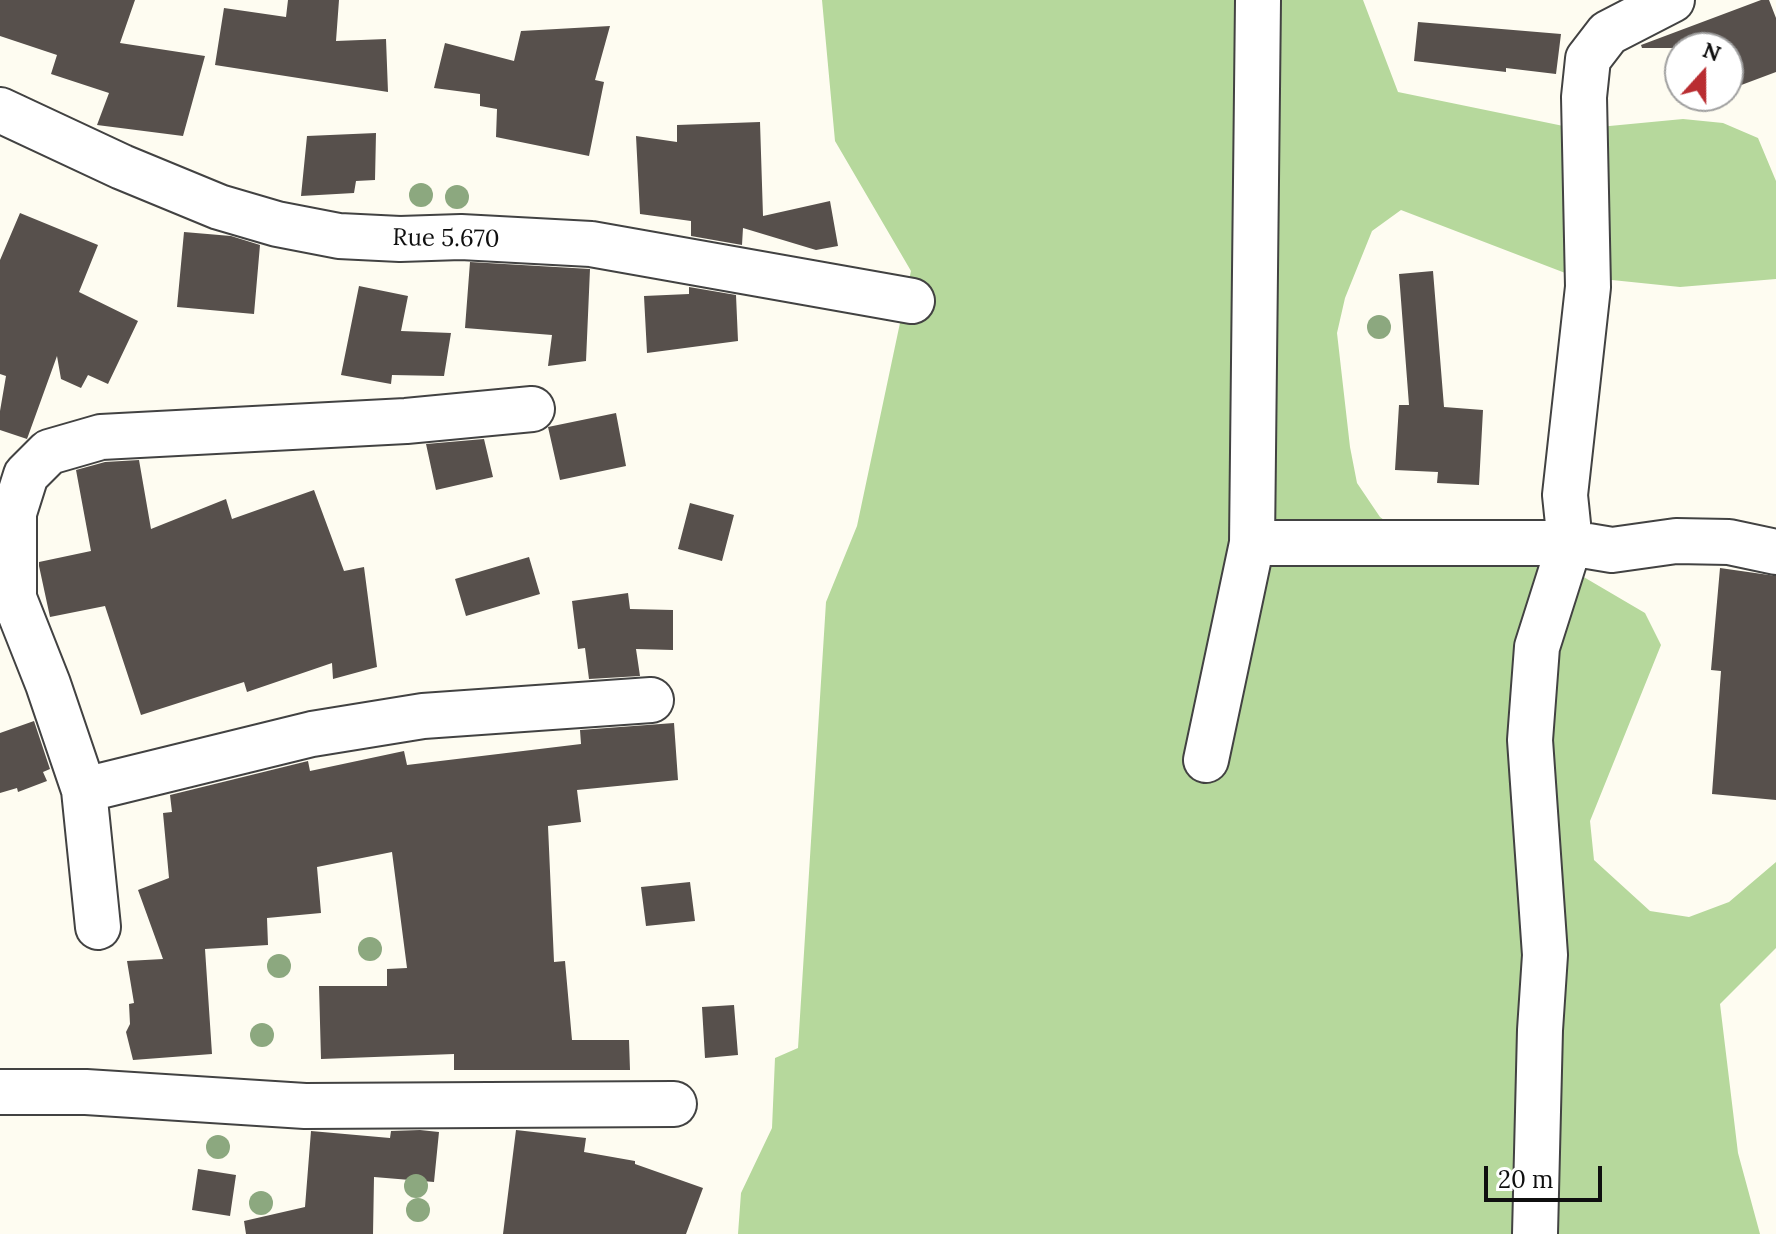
<!DOCTYPE html>
<html>
<head>
<meta charset="utf-8">
<style>
	body { margin:0 }
	#map { position:relative; width:1776px; height:1234px; overflow:hidden; background:#fefcf1; font-family:Lora,serif }
	canvas { display:block }
	.north { position:absolute; left:1664px; top:32px; width:80px; height:80px; box-sizing:border-box; background:#fff; border:2px solid #9f9f9f; border-radius:50%; rotate:21deg; font-size:22px; font-weight:700; line-height:32px; text-align:center; color:#0f0f0f }
	.north::after { content:''; display:block; margin:auto; width:28px; height:36px; background:#b92d31; clip-path:polygon(50% 0,100% 100%,50% 72%,0 100%) }
	.scale { position:absolute; left:1484px; top:1166px; width:118px; height:36px; box-sizing:border-box; border:4px solid #0f0f0f; border-top:0; padding-left:10px; font-size:24px; line-height:28px; white-space:nowrap; color:#0f0f0f; -webkit-text-stroke:6px #fff; paint-order:stroke }
</style>
</head>
<body>
<div id="map">
<canvas width="1776" height="1234"></canvas>
<div class="north">N</div>
<div class="scale">20 m</div>
</div>
<script>
const ctx = document.querySelector('canvas').getContext('2d');
ctx.lineJoin = 'round';
function paint(path, color) {
  ctx.fillStyle = color;
  ctx.fill(path, 'evenodd');
}
function strokePath(path, color, width, dash) {
  ctx.strokeStyle = color;
  ctx.lineWidth = width;
  ctx.lineCap = dash ? 'butt' : 'round';
  ctx.setLineDash(dash || []);
  ctx.stroke(path);
}
function drawText(font, color, halo, rows, align = 'center') {
  ctx.font = font + ' Lora,serif';
  ctx.lineWidth = 8;
  ctx.setLineDash([]);
  ctx.textBaseline = 'middle';
  ctx.strokeStyle = halo;
  ctx.fillStyle = color;
  for (const [text, x, y, turn = 0] of rows) {
    ctx.save();
    ctx.translate(x, y);
    ctx.rotate((+turn || 0) * Math.PI / 180);
    ctx.textAlign = isNaN(turn) ? turn : align;
    if (halo) ctx.strokeText(text, 0, 0);
    ctx.fillText(text, 0, 0);
    ctx.restore();
  }
}
paint(new Path2D(`
	M822 0H1363L1398 92 1578 129 1683 119 1723 123 1758 138 1776 181V279L1680 287 1573 276 1401 210 1372 231 1345 298 1337 333 1350 447 1357 483 1380 517 1411 540 1553 559 1645 613 1661 645 1590 821 1594 860 1650 911 1689 917 1729 902 1776 862V948L1720 1004 1738 1153 1760 1234H738L741 1193 772 1128 775 1058 798 1048 826 602 857 526 911 271 835 141Z`), '#b6d89c');
paint(new Path2D(`
	M0 0H135L120 43 205 56 183 136 97 125 109 93 51 74 57 55 0 36Z
	M288 0H339L336 41 386 39 388 92 215 65 224 8 286 17Z
	M1761 0H1769L1776 18V72L1728 90V48H1642L1641 45Z
	M1418 22 1561 34 1556 74 1506 68V72L1414 61Z
	M610 26 595 80 604 82 589 156 496 137 497 109 480 106V94L434 88 445 43 514 61 521 31Z
	M760 122 763 216 830 201 838 246 816 250 743 228 742 245 691 236V221L640 214 636 136 677 142V125Z
	M376 133 375 180 356 181 354 193 301 196 307 136Z
	M20 213 98 245 79 292 138 321 108 384 88 375 81 388 61 379 57 356 27 439 0 430V411L6 376 0 374V260Z
	M184 232 231 236 260 245 254 314 177 307Z
	M470 262 590 269 586 361 548 366 552 335 465 328Z
	M1433 271 1444 407 1483 410 1479 485 1437 483 1438 472 1395 470 1399 405H1409L1399 274Z
	M359 286 408 296 401 331 451 333 444 376 392 375 391 384 341 375Z
	M689 287 736 295 738 341 647 353 644 296 689 294Z
	M616 413 626 466 560 480 548 427Z
	M484 439 493 477 436 490 426 444Z
	M139 460 151 529 226 499 232 519 314 490 344 571 364 567 377 667 333 679 332 663 247 692 244 682 141 715 105 606 50 617 39 566V562L91 551 76 470 105 462Z
	M690 503 734 515 722 561 678 549Z
	M529 557 540 594 466 616 455 579Z
	M1720 568 1776 576V800L1712 794 1721 671 1711 670Z
	M628 593 630 609 673 610V650L636 649 640 676 589 679 585 648 578 649 572 601Z
	M34 721 50 769 43 772 47 781 18 792 17 788 0 793V733Z
	M674 723 678 780 577 790 581 822 548 826 554 962 565 961 572 1040H629L630 1070H454V1054L321 1059 319 986H387V969L407 968 392 852 317 867 321 913 267 918 268 945 205 949 212 1054 133 1060 126 1032 130 1024 129 1004 134 1003 127 961 163 959 138 890 169 878 163 813 172 812 170 795 308 761 310 771 404 751 407 765 581 744 580 730Z
	M690 882 695 921 646 926 641 887Z
	M734 1005 738 1055 705 1058 702 1007Z
	M420 1130 439 1132 434 1182 374 1177 373 1234H246L244 1221 305 1207 311 1131 390 1138 391 1131Z
	M516 1130 586 1138 584 1152 635 1161V1164L703 1188 686 1234H503Z
	M198 1169 236 1175 230 1216 192 1210Z`), '#57504c');
const minor = new Path2D(`
	M1672 0 1608 33 1588 59 1584 97 1588 287 1565 495 1570 543 1612 550 1676 541 1729 542 1776 552
	M0 110 122 167 219 207 277 224 339 236 400 239 461 237 591 244 912 301
	M1252 543H1570L1537 647 1530 740 1545 955 1540 1030 1535 1234
	M14 598V513L26 475 49 452 101 437 406 421 532 409
	M0 601 14 598 48 684 84 790 98 927
	M1206 760 1252 543 1258 0
	M84 790 312 734 423 716 651 700
	M0 1092H86L305 1106 674 1104`);
strokePath(minor, '#424242', 48);
strokePath(minor, '#fff', 44);
ctx.fillStyle = '#8ca87f';
for (const [x, y] of [
	[421,195],
	[457,197],
	[1379,327],
	[370,949],
	[279,966],
	[262,1035],
	[218,1147],
	[416,1186],
	[261,1203],
	[418,1210]
]) {
  ctx.beginPath();
  ctx.arc(x, y, 12, 0, 2 * Math.PI);
  ctx.fill();
}
drawText('24px', '#0f0f0f', '#fff', [
	["Rue 5.670",446,239,1]
]);
</script>
</body>
</html>
